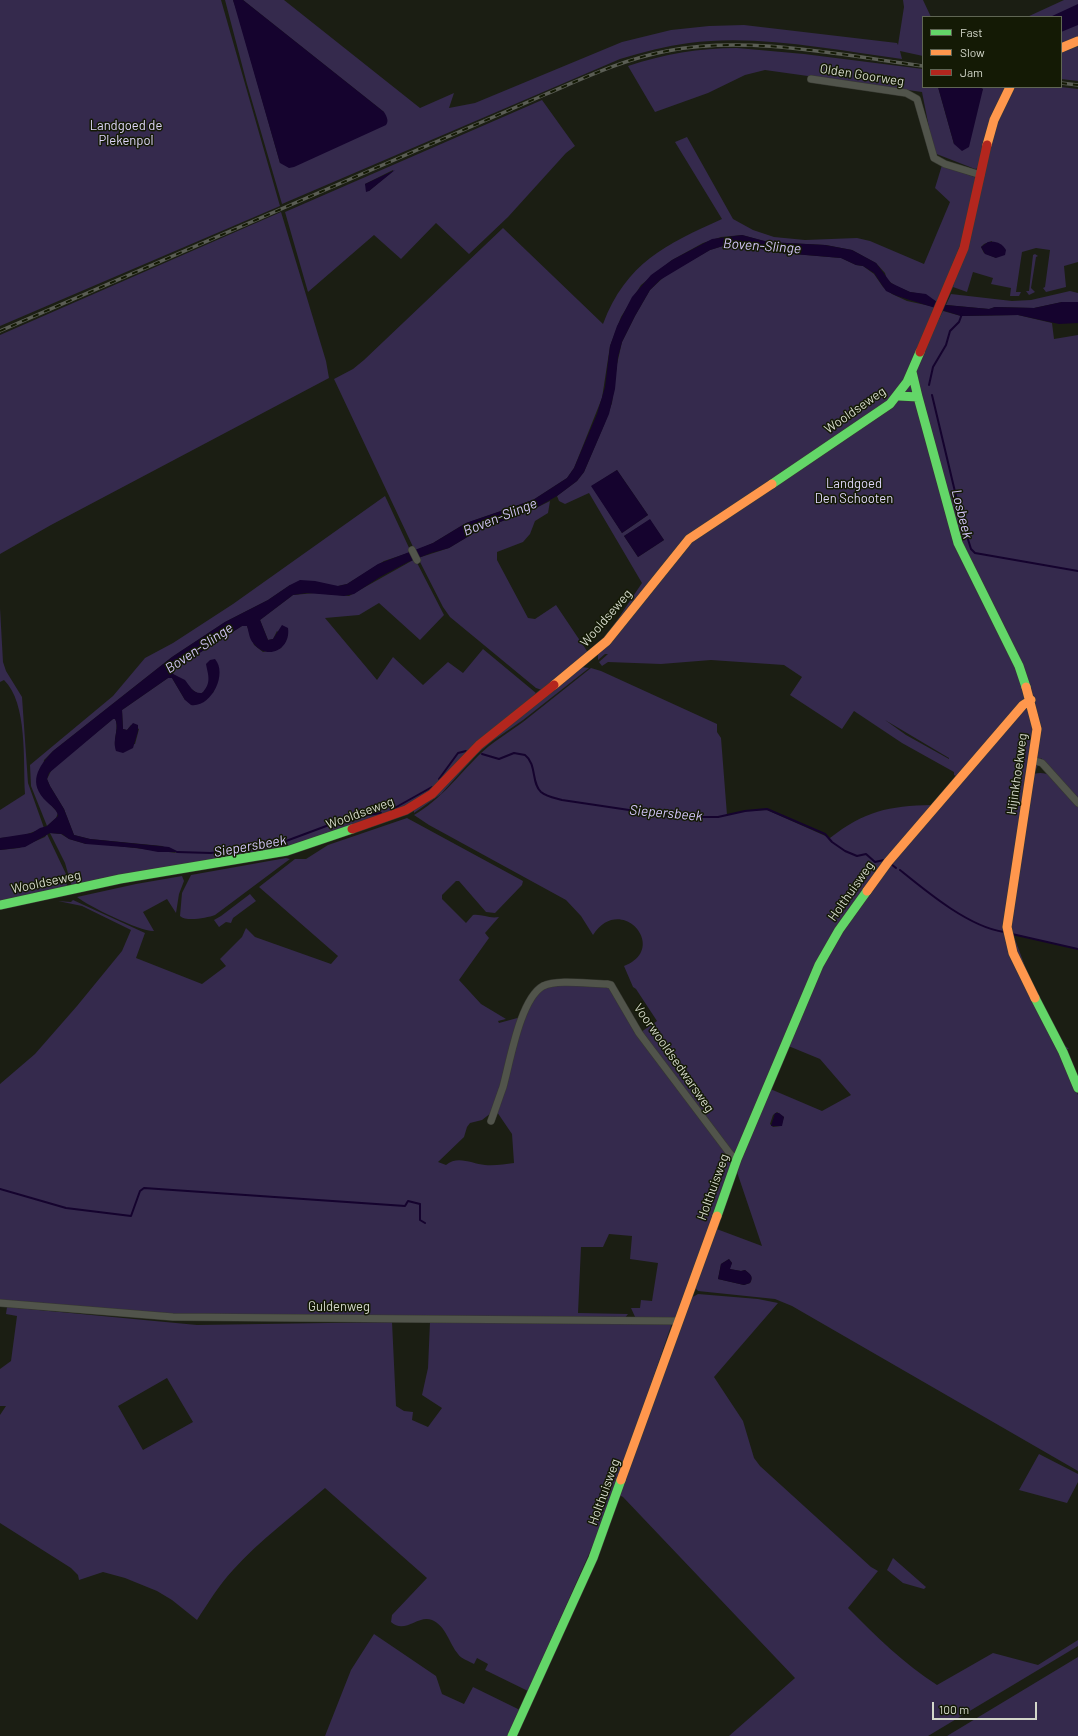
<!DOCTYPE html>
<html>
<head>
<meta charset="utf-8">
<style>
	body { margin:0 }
	#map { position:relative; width:1078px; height:1736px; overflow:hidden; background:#1b1e13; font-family:Barlow,sans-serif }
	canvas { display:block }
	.legend { position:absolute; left:922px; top:16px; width:140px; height:72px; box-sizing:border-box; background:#141a05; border:1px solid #606654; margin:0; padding:5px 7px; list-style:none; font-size:12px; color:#d3d7ca }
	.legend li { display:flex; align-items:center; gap:8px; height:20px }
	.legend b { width:20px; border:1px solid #606654 }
	.scale { position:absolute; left:932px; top:1702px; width:105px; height:18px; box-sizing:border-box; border:2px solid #d3d7ca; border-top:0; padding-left:5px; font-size:12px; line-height:14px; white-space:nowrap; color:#d3d7ca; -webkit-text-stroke:3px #141a05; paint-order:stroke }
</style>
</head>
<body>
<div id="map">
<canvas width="1078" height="1736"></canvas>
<ul class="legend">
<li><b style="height:5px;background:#63d668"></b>Fast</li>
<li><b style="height:5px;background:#ff974d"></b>Slow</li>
<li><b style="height:5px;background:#b3261e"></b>Jam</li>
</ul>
<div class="scale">100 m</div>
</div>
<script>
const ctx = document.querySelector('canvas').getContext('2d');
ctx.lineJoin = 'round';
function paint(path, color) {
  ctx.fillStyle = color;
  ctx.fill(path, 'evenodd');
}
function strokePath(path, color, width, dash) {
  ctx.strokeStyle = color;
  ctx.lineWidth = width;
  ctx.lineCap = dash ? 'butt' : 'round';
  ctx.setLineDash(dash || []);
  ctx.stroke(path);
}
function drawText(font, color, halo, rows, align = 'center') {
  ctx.font = font + ' Barlow,sans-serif';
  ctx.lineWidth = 3;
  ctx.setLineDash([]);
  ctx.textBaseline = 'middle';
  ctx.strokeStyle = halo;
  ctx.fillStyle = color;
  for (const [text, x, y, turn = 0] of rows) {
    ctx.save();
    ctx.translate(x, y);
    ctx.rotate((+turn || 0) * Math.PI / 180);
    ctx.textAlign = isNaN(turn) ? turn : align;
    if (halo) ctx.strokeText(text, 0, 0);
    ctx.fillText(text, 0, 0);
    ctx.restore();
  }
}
paint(new Path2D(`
	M0 0H221L280 206 0 326Z
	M225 0H233L237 11 280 163 384 112 243 0H284L420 108 454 93 449 108 475 103 622 42 671 30 709 26 744 25 897 43 898 45 904 7 903 0H923L931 17H923V56L900 51 902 59C832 50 759 34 689 43 666 46 643 52 620 59L282 204 247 84Z
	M1064 0H1078V38L1061 45V17H1027Z
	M1078 44V81L1061 79V51Z
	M737 48 804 54 923 69V87H938L954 144 983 89 979 87H1005L978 168 975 169 934 153 922 92 765 70 745 75 708 93 655 112 628 66C664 54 699 48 737 48Z
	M1014 87H1061L1078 89V262L1064 266 1066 287 1046 292 1043 288 1045 287 1050 250 1036 248 1022 252 1016 292H1021L1019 296H1010L1011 288 991 284 993 278 973 272 967 292 953 287 998 117ZM992 241 996 258 984 253 981 247 984 244Z
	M542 100 575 146 566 153 508 217 469 254 436 223 401 259 374 235 308 292 285 212ZM393 170V171L369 191 365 184Z
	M687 137 733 219 753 230 774 237 805 240 857 238 870 241 924 264 950 202 935 188 942 165 977 178 965 233 937 302 922 294 910 292 896 286 887 280 885 273 876 263 852 250 826 245 768 242 742 235 721 237 703 243 672 260 641 285 621 317 610 346 602 398 574 468 567 478 533 500 466 523 433 543 415 551 334 379 353 369 364 360 503 228 603 324C626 263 666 244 722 219L675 142Z
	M281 212 326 361 329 378 51 525 0 554V335Z
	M723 246 750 247 782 253 841 258 856 265 863 266 874 274 883 287 892 294 907 301 935 307V312L929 324 935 327 943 311 961 316 1018 315 1052 323 1054 339 1078 335V800L1041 758 1034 774C1053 768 1066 791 1078 804V949L1013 934 1029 977 1063 1044 1069 1049H1067L1068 1052 1064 1051C1045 1013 1018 974 1010 932L1031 783 1024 801 1005 930C1008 955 1022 978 1033 1001 1049 1031 1066 1062 1078 1095V1471L792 1306 775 1299 698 1291 694 1286 714 1228 762 1246 736 1169 768 1088 822 1111 851 1095 820 1059 786 1045 821 965 841 932 889 864 969 770 964 768V770L886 861 837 929 807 986 737 1153 732 1152 641 1032 657 1021 636 989 633 987 624 966C670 949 621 892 593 935L581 916 566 900 429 825 414 815C441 799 457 777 478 756 492 742 508 733 523 722L591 668 601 671 717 724V732L721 738 727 815 745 811 767 810 830 838C865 811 888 806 932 805L956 776 954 775V772L902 743 854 711 842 729 790 695 802 677 784 665 711 660 661 664 608 662 602 666 599 662 608 654H605L598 660V653H595L642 583 589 493 565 504 559 501 557 496 577 481 584 472 604 425 612 403 617 364 622 342 635 316 650 290 666 275 710 250ZM617 470 648 515 622 533 592 486ZM650 520 664 540 638 557 624 536ZM885 720 949 758V759L906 735ZM777 1112 784 1117 781 1126 773 1127 770 1124 773 1115ZM729 1259 732 1263 729 1269 741 1271 745 1270C750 1274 754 1277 750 1283L744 1285 718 1279 721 1264Z
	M1035 254 1038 256 1036 257 1031 288 1035 292 1029 295 1026 291H1029L1033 255Z
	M1070 291 1078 293V302H1062L1034 308 995 307 989 309 946 305 951 294 1012 301 1031 300Z
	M385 496 411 552 384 561 347 584 338 586 290 585 268 600 225 622 172 657 53 751 44 760 40 793 58 813 56 818 47 826 31 786 30 765 113 696 145 658 173 643 233 604Z
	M550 501 548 513 535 521 530 534 523 542 497 552V560L528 618 535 619 556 605 589 654 542 690 536 688 450 617 443 607 418 558 449 548 479 530 534 509Z
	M415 559 444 615 420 640 379 603 359 615 325 618 377 680 393 657 423 685 448 662 463 673 483 649 536 693 438 785 416 802 311 841 72 887 65 863 50 833 61 834 69 839 86 844H101L177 853 162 846 90 839 74 835 64 809 50 786 47 779 52 769 113 719 115 718C119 728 114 736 115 747L135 744 139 729 131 725 127 730 123 729 122 710 168 678H172L185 700 213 693 218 677 219 667 209 671V684L204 692 199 694C189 689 184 680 173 674L174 669 242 626H247L254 645 263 652 281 648 286 640 277 631 273 639 268 640 260 620 293 595 315 593 349 596Z
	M0 608 3 662 6 671 22 697 28 783 44 828 22 836 0 838V810L25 794C23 762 28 703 4 680L0 682Z
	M581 667 589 668 523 720 491 742 477 754 441 794 414 813V809L471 756Z
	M407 818 523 881 522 885 495 913 486 912 459 881H456L442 895V899L466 923 473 915C483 914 489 919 499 917L485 933 489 938 459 980 481 1004 506 1019 498 1021 499 1023 521 1017 503 1080 491 1113 482 1120 470 1123 467 1127 464 1137 438 1162 446 1165C458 1155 472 1164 485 1165 495 1166 505 1164 514 1163L512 1134 497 1112C505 1082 518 1006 544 989 554 982 594 986 608 986L733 1162 676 1317 636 1319 631 1308H640L641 1300 652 1301 658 1263 630 1259 632 1236 609 1234 603 1247H581L578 1313 628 1314 624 1319 205 1317 0 1301V1084L35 1054 77 1006 122 951 131 930 82 906 58 901 71 902 73 900 145 933 136 958 202 984 226 966 220 959 242 937 246 928 255 937 331 964 338 956 259 887 295 859H306L328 845Z
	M47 834 66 874 67 886 0 902V850L19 848 45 837Z
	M286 858 290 859 215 915C207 918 186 922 180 916L182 893 191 875Z
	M182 876 184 881 179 894 176 913 167 899 143 912 154 931C141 932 88 906 77 897L136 884Z
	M250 894 256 901 233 918 231 923 226 922 219 927 214 920 221 916Z
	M698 1294 758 1299 778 1303 714 1377 743 1421 754 1458 760 1466 871 1567 878 1571 848 1608C876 1636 904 1664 937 1685L993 1653 1038 1665 1078 1640V1646L928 1736H729L795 1678 623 1497 619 1495 689 1299Z
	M7 1307 197 1325 392 1322 396 1406 404 1411 413 1412 412 1420 428 1427 442 1408 422 1395 428 1368 430 1322 672 1323 605 1518 528 1691 485 1670 488 1664 477 1658 474 1664C469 1661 461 1659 458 1654 449 1643 446 1626 432 1620 418 1614 405 1635 391 1622L392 1615 427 1578 325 1488C294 1515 260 1540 233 1570 219 1585 208 1603 197 1620L172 1600 157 1591 125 1578 103 1572 79 1580 78 1575 71 1568 0 1523V1415L6 1406H0V1369L11 1361 17 1316 6 1314ZM167 1378 193 1422 143 1450 118 1406Z
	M1039 1454 1078 1474V1482L1067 1503 1019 1490Z
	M893 1558 926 1587 924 1589 903 1583 887 1570Z
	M374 1634 436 1676 442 1694 464 1704 473 1687 520 1710 507 1736H325L351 1670Z
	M1078 1657V1736H947Z`), '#352a4d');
paint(new Path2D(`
	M233 0H243L384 112C387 117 389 121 386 125L294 167 289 168 280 163Z
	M1078 4V25L1061 32V17H1050Z
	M938 87H979L983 89 969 147 962 151 954 144Z
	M395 170 369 191 366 192 365 184Z
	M742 235 768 242 825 245 852 250 876 263 891 283 910 292 926 294 937 302 946 305 989 309 995 307 1034 308 1062 302H1078V323L1059 324 1018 315 961 316 897 296 886 291 874 273 863 266 856 265 841 258 782 253 750 247 723 246 710 250 660 280 650 290 635 316 622 342 618 357 615 389 609 414 584 472 577 481 557 496 534 509 479 530 449 548 431 553 408 562 380 577 354 594 344 596 307 593 293 595 260 620 268 640 273 639 282 625 288 628C291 649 268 661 254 644 249 639 249 632 247 626H242L174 669 173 674C177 676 181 678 185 680 190 686 193 694 202 693 212 683 208 675 206 664L210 660 215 659C228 674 211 708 191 705L185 700 172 678H168L122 710 123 729 127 730 133 723 138 725V731L133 748 123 753 116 751C112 738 120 729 115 719H113L49 773 47 779 50 786 64 809 74 835 90 839 169 847 179 852H158L137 848 86 844 69 839 62 834 50 833 25 847 0 850V838L32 833 40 828 47 826 58 816C57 809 51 806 47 802 27 783 38 767 53 751L172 657 225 622 268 600 290 585 300 580 315 581 338 586 347 584 378 564 433 543 466 523 533 500 567 478 574 468 597 414 605 387 610 346 617 326 632 297 651 275 672 260 712 239Z
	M988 242C996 241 1002 243 1006 250L1005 255 996 258 985 254 981 247Z
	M617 470 648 515 622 533 591 486Z
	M650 519 664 540 638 557 624 536Z
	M775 1113H779L784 1117 782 1126H771Z
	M729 1259 732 1263 730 1269 741 1271 745 1270C750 1274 754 1276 750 1283L744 1285 718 1279 721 1264Z`), '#15032e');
strokePath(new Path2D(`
	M929 385 933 367 946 345 950 331 959 322 962 314
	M932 395 961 517 971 549 975 553 1078 571
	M482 754 499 759 514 753 525 755C537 764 531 783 541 792 547 797 555 798 562 800L676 817H718L745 811 767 809 825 834 832 842 845 851 857 856 866 854 875 862 884 860
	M439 779 458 753 466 751
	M391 810 432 787
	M177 852 211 853 278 844 329 825 362 816 381 813
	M891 864 896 868
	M900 870C927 892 969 927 1004 932
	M1012 934 1078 949
	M0 1189 66 1208 131 1216 140 1191 144 1188 405 1206 408 1201 420 1204V1220L425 1223`), '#15032e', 2);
const street = new Path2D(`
	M811 79 906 93 917 99 934 158 945 164 981 175
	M412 550 417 560
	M1032 760 1042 763 1078 803
	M491 1121C495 1110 499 1098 503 1087 510 1062 520 999 543 986 557 979 590 984 607 984L611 985 639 1033 731 1155 737 1159
	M0 1303 173 1317 679 1321`);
const fast = new Path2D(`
	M912 372 918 397
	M899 396 918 397 958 543 1019 666 1026 687
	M772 484 890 404 907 382 920 352
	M0 905 120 879 287 851 352 829
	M1035 998 1063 1052 1078 1088
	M717 1216 737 1159 819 965 839 930 867 891
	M512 1736 593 1558 621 1480`);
const slow = new Path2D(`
	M1061 48 1078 41
	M987 145 994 120 1010 87
	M554 685 607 641 689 539 772 484
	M1026 687 1037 729 1007 927 1013 953 1035 998
	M867 891 888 862 1023 705 1031 700
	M621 1480 717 1216`);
const jam = new Path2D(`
	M920 352 964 248 987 145
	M352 829 406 810 432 794 479 745 554 685`);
strokePath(street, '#373931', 8);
strokePath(fast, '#373931', 10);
strokePath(slow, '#373931', 10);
strokePath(jam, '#373931', 10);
strokePath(street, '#51544b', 7);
strokePath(fast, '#63d668', 9);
strokePath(slow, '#ff974d', 9);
strokePath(jam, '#b3261e', 9);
const rail = new Path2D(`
	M1061 83 1078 85
	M0 331 544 95C584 78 624 59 667 51 749 35 840 55 923 66`);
strokePath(rail, '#5a5d54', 3.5);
strokePath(rail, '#141a05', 2, [6]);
drawText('13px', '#d3d7ca', '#141a05', [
	["Olden Goorweg",862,75,9],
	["Wooldseweg",855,410,-35],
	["Wooldseweg",606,618,-49],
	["Hijinkhoekweg",1017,774,-82],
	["Wooldseweg",360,813,-20],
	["Wooldseweg",46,882,-12],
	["Holthuisweg",851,891,-55],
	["Voorwooldsedwarsweg",674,1058,55],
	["Holthuisweg",713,1187,-70],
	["Guldenweg",339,1307],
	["Holthuisweg",604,1492,-70]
]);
drawText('13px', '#ded5f9', '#141a05', [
	["Landgoed de",126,126],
	["Plekenpol",126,141],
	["Landgoed",854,484],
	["Den Schooten",854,499]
]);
drawText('italic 14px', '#d1c3f8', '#141a05', [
	["Boven-Slinge",762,246,4],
	["Losbeek",962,514,76],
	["Boven-Slinge",500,517,-22],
	["Boven-Slinge",199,648,-34],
	["Siepersbeek",666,813,5],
	["Siepersbeek",250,846,-10]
]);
</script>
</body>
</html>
